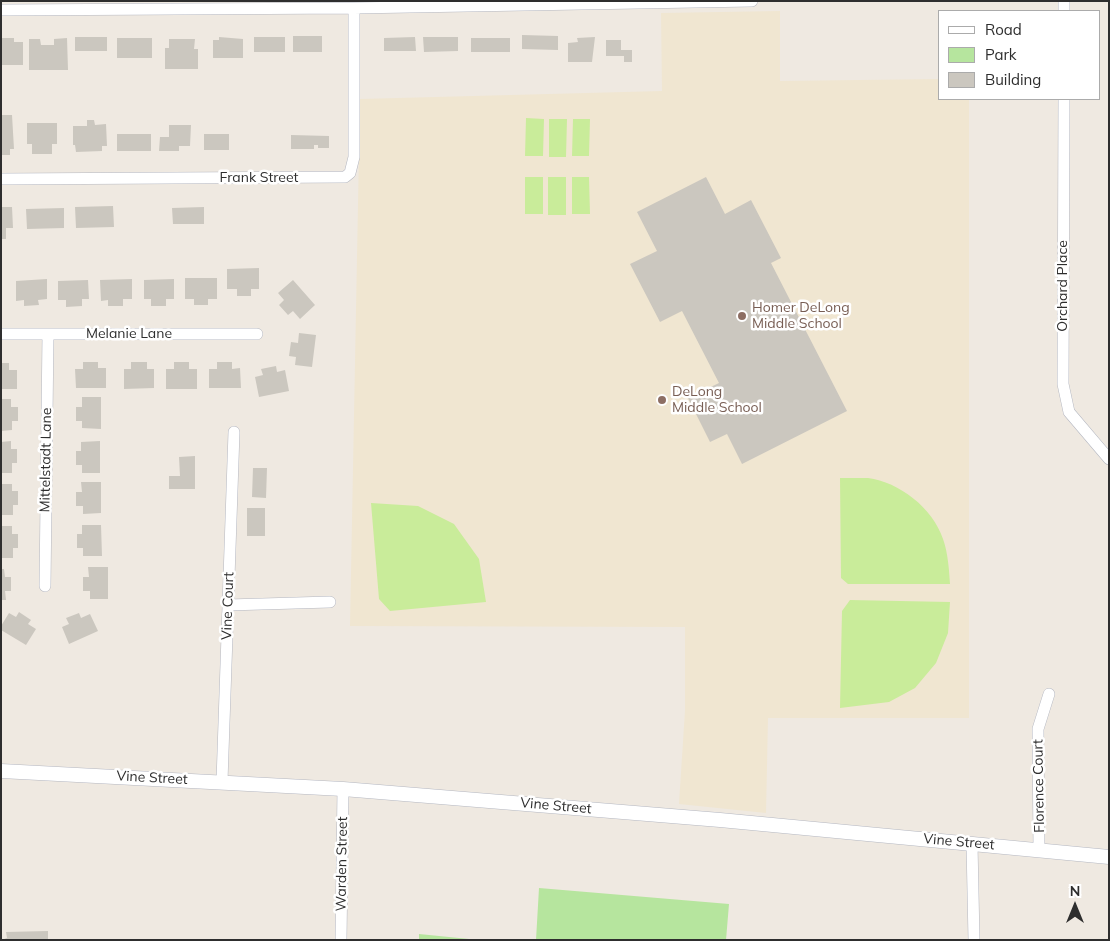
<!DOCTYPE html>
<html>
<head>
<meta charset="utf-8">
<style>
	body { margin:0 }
	#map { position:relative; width:1110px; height:941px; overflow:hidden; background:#efe9e1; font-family:Mulish,sans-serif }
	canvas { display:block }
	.frame { position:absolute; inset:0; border:2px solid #2e2e2e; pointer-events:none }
	.legend { position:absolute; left:938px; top:10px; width:162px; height:90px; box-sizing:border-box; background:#fff; border:1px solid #ababab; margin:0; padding:6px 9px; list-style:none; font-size:15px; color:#2e2e2e }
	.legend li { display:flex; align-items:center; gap:10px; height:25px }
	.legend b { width:25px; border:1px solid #ababab }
	.north { position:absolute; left:1050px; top:881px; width:50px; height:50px; -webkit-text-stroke:4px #fff; paint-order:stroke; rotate:0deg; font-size:14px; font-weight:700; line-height:20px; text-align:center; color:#2e2e2e }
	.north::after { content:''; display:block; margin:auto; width:18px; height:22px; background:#2e2e2e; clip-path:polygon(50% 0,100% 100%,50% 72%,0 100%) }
</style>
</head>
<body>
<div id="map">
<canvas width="1110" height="941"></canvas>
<div class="frame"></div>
<ul class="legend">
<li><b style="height:6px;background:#fff"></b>Road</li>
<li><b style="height:14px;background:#b6e59e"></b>Park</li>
<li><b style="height:14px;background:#cbc7bf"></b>Building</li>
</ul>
<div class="north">N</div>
</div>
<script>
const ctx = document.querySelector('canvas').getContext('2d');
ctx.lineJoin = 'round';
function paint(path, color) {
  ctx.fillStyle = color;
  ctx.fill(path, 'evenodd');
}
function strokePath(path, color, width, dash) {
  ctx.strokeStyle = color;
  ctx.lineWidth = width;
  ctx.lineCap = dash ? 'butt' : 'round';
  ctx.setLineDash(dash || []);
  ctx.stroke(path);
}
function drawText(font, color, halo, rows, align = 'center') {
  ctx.font = font + ' Mulish,sans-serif';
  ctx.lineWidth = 5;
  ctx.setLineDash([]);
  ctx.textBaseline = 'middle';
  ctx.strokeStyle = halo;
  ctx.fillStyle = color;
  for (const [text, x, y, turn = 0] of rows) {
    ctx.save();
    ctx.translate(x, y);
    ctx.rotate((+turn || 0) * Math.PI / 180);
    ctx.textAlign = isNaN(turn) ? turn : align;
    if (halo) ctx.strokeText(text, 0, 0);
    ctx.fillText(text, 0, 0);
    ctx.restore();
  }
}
paint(new Path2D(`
	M780 11V81L939 79V99H969V718H768L766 813 679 804 685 711V627L350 626 360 99 662 91 661 13Z`), '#f0e6d1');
paint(new Path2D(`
	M539 888 729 904 726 940H536Z
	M419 934 479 940H419Z`), '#b6e59e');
paint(new Path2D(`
	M526 118 544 119 543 156H525Z
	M549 119H567L566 157H549Z
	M573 119H590L589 156H572Z
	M525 177H543V214H525Z
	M548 177H566V215H548Z
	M572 177H589L590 214H572Z
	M840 478C849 478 859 478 868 478 899 482 933 508 943 539 948 553 949 569 950 584H848L841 578Z
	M371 503 418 506 454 524 479 559 486 602 390 611 379 599Z
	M850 600 950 602 948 633 936 663 915 688 889 702 840 708 842 611Z`), '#c9ec9a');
paint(new Path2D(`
	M522 35 558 36V50L522 49Z
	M293 36H322V52H293Z
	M75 37H107V51H75Z
	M219 37 243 39V58H213V40H219Z
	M254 37H285V52H254Z
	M415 37 416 51H384V38Z
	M423 37H458V51L424 52Z
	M595 37 592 62H568V43L578 42 577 38Z
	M1 38H14V42H23V65H1Z
	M67 38 68 70H29V39H40L41 45H54V39Z
	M117 38H152V58H117Z
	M471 38H510V52H471Z
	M169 39H195L194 49H198V69H165V48H169Z
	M606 40H621V50H632V62H624V56H606Z
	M1 115H12L14 149H10V155H1Z
	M87 120H94L95 125 106 124 107 146H102V151L76 152 75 145H73V126H87Z
	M27 123H57V144H52V154H32V144H27Z
	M169 125H191L190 146H179V151H159L160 137H169Z
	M117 134H151V151H117Z
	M204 134H229V150H204Z
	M291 135 329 136V148H318V145H314V149H291Z
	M706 177 725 214 751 200 781 258 771 263 847 411 742 464 727 434 710 442 688 398 719 383 682 311 660 322 630 264 657 251 637 212Z
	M113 206 114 227 76 228 75 207Z
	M1 207H12L13 228H6V239H1Z
	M204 207V224H173L172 208Z
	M64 208V228L27 229 26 209Z
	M259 268V289H251V296H237V289H227V269Z
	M185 278H217V299H208V305H194V299H185Z
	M47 279V299L38 300 39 305 24 306V300L16 301V281Z
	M132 279V299H123V306H108V300L101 301 100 280Z
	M174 279V299H166V306H151V299H144V280Z
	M88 280 89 299H82V306L66 307V300H58V281Z
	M293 280 315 305 300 319 293 311 288 315 279 305 284 300 278 293Z
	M299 333 316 335 312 367 295 365 296 357 289 356 291 342 298 343Z
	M83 362H98V368H106V388H76L75 369H83Z
	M131 362H147V369H154V388L124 389V369H131Z
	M174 362H189V369H197V389H166V369H174Z
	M217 362H232V369L240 368 241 388H209V369H217Z
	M1 363H9V370H17V389H1Z
	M276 366 277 372 285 370 289 391 259 397 255 377 263 375 261 369Z
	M82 397H101V429L82 428V421H76V407H82Z
	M1 399H11V407H18V421H12V430L1 431Z
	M11 441V449H17V463H12V473H1V442Z
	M100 441V473H82V465H76V451H81V442Z
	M195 456V489H169V476H180L179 457Z
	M253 468H267L266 498 252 497Z
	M81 482H101V513L83 514V506H76V492H82Z
	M1 484H12V491H18V505H13V515H1Z
	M247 508H265V536H247Z
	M82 525H101L102 556H83V548H77V534H82Z
	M1 526H12V534H18V548H13V558H1Z
	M88 567H108V599H90V591H83V577H89Z
	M1 569H4L5 577H11V591H5L6 600H1Z
	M19 612 31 620 28 624 36 629 26 645 1 630V626L9 613 16 617Z
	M79 613 81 618 90 614 98 631 69 644 62 627 69 624 66 618Z
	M48 931V940H1L7 938 6 932Z`), '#cbc7bf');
const minor = new Path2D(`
	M1 10 354 8 752 1
	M1064 11V1
	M1064 99 1063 384 1069 412 1109 459
	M1 179 345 177 350 173 354 157V8
	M1 334H257
	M45 586 48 334
	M228 605 330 602
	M222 781 234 432
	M972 844 974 940
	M1039 850 1038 729 1049 694
	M341 940 343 789`);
const tertiary = new Path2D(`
	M1 771 343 789 720 820 1109 857`);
strokePath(minor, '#b4b7c1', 12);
strokePath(tertiary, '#b4b7c1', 15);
strokePath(minor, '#fff', 11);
strokePath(tertiary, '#fff', 14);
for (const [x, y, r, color] of [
	[742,316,5,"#8d6e63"],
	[662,400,5,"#8d6e63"]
]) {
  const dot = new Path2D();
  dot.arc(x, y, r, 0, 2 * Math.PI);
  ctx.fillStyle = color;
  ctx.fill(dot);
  strokePath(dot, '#fff', 2);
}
drawText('14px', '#2e2e2e', '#fff', [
	["Frank Street",259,178],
	["Orchard Place",1063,286,-90],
	["Melanie Lane",129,334],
	["Mittelstadt Lane",46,460,-89],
	["Vine Court",228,606,-88],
	["Vine Street",152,778,3],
	["Florence Court",1039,786,-91],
	["Vine Street",556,806,5],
	["Vine Street",959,842,5],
	["Warden Street",342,864,-89]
]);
drawText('14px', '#785e54', '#fff', [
	["Homer DeLong",752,308],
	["Middle School",752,324],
	["DeLong",672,392],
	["Middle School",672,408]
], 'left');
</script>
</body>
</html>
